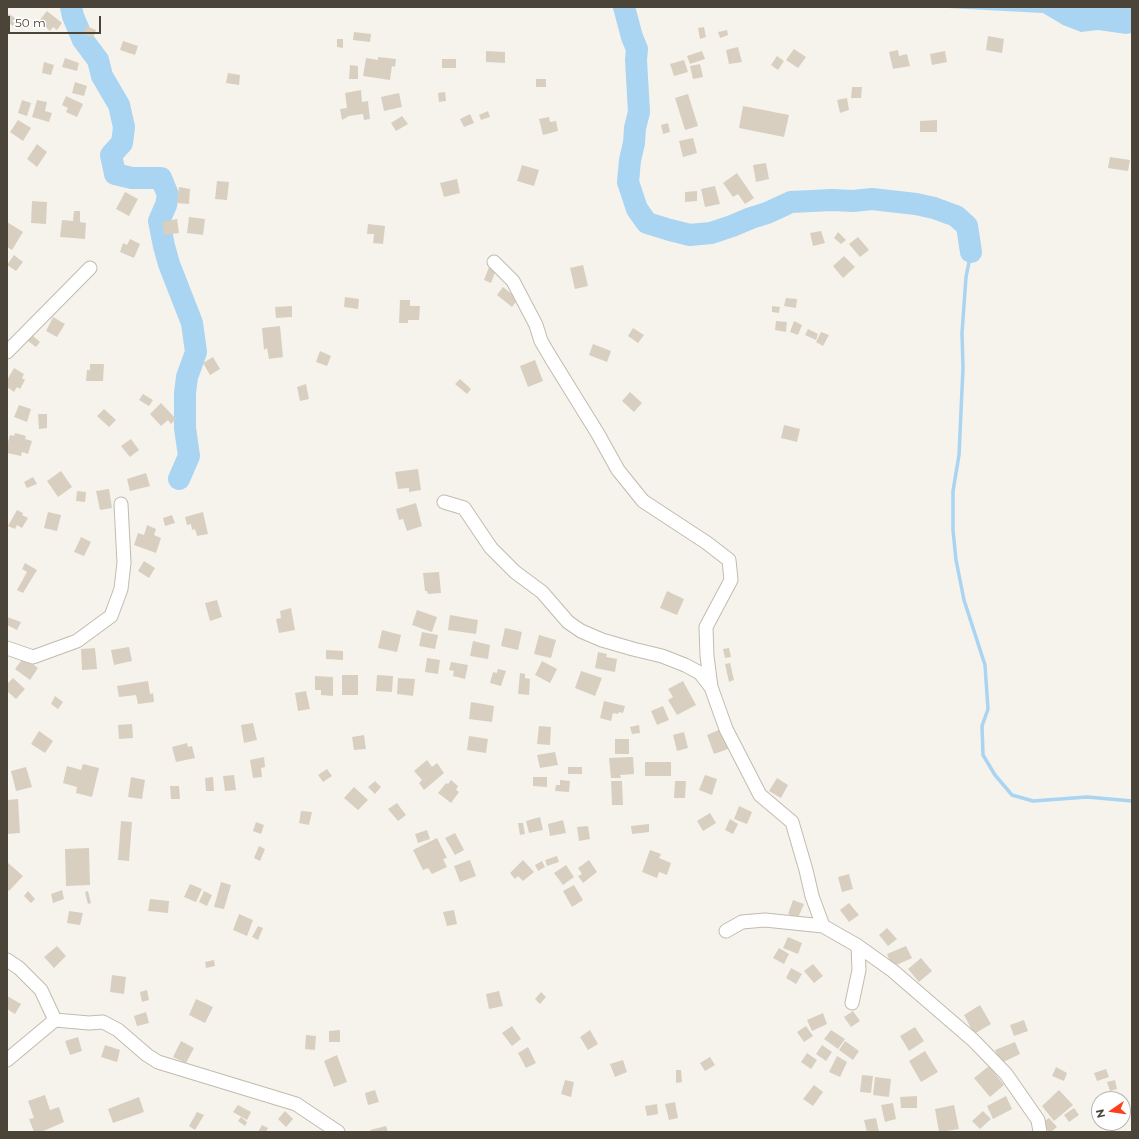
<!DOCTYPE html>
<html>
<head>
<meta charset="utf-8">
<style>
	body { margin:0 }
	#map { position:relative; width:1139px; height:1139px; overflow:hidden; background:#f6f3ec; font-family:Montserrat,sans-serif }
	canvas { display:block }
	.frame { position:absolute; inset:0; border:8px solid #4b4439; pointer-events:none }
	.north { position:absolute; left:1091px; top:1091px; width:40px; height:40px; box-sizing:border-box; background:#fff; border:1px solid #b7b4b0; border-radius:50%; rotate:257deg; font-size:11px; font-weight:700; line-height:16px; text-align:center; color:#4b4439 }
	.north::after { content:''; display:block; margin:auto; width:14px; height:18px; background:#fc3f1d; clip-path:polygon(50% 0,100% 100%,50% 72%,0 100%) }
	.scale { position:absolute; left:8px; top:16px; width:93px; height:18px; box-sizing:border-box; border:2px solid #4b4439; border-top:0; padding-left:5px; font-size:12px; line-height:14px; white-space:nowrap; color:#4b4439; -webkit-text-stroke:3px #fff; paint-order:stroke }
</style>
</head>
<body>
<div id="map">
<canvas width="1139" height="1139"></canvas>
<div class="frame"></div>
<div class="north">N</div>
<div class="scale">50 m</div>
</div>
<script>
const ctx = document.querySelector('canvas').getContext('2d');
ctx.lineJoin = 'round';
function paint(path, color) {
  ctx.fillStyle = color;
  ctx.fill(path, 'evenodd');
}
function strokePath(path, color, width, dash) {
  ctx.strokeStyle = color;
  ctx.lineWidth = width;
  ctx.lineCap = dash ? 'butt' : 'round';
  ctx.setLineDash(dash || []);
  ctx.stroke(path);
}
paint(new Path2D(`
	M943 7H1132V33L1126 34 1098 30 1081 32 1063 25 1043 13 948 8Z`), '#a9d4f2');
strokePath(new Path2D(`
	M971 252 966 277 962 333 963 368 959 455 953 491V530L956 560 964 600 985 665 988 709 982 726 983 755 995 775 1012 795 1033 801 1087 797 1132 801`), '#a9d4f2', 3.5);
strokePath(new Path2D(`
	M71 7 73 16 83 40 98 60 102 76 119 105 124 127 122 143 111 155 115 174 132 178H161L168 195 166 205 159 221 164 246 169 264 192 323 196 352 187 377 185 393V428L189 456 179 479
	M624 7 632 37 637 49 636 60 639 112 635 128 634 143 630 160 628 182 637 209 647 223 670 230 690 235 711 233 732 226 751 218 767 213 791 202 832 200 853 201 872 199 916 204 934 208 956 216 967 226 971 252`), '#a9d4f2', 22);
paint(new Path2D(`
	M47 11 62 23 57 30 53 27 50 31 39 21Z
	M7 13 17 19 13 26 7 22Z
	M86 26 96 30 93 38 83 34Z
	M704 27 706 37 700 39 698 28Z
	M727 30 728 35 720 38 718 32Z
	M354 32 371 34 370 42 353 40Z
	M988 36 1004 39 1002 53 986 50Z
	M337 39H343V48L337 47Z
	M123 41 138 46 135 55 120 50Z
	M738 47 742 62 729 64 726 50Z
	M794 49 806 57 798 68 786 60Z
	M898 50 899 56 907 54 910 66 893 69 889 52Z
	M486 51 505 52V63L486 62Z
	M702 51 705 59 690 64 687 56Z
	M945 51 947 62 932 65 930 54Z
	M777 56 784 61 778 70 771 65Z
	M378 57 396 59 395 67 392 66 390 80 363 76 366 58 378 60Z
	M65 58 79 63 77 71 62 67Z
	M442 59H456V68H442Z
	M684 60 688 72 674 76 670 64Z
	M44 62 54 65 51 75 42 73Z
	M700 64 703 77 693 79 690 66Z
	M350 65 358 66V79H349Z
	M228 73 240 75 239 85 226 83Z
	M536 79H546V87H536Z
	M75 82 87 86 84 96 72 93Z
	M852 87H862L861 98H851Z
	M361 90 362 102 368 101 370 119 364 120 363 114 349 116 342 120 340 109 347 108 345 93Z
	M445 92 446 101 439 102 438 93Z
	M399 93 402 107 384 111 381 97Z
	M688 94 698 126 685 130 675 98Z
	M66 96 83 104 77 117 66 112 68 108 62 105Z
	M847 98 849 110 840 113 837 100Z
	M22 100 31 103 27 116 18 113Z
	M37 100 47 102 45 111 52 113 49 122 32 117Z
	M743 106 789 115 784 137 739 128Z
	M488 111 490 117 481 120 479 115Z
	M470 114 474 123 464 127 460 119Z
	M402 116 408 124 396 131 391 123Z
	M549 117 550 122 556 121 558 131 543 135 539 119Z
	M18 120 31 128 23 141 10 132Z
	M937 120V132H920V121Z
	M668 123 670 132 663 134 661 125Z
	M693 138 697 153 683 157 679 141Z
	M37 144 47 152 37 167 27 159Z
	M1110 157 1130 160 1128 171 1108 168Z
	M766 163 769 179 756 182 753 165Z
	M522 165 539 170 534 186 517 181Z
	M737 173 754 198 745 204 738 194 733 197 723 183Z
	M457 179 460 193 444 197 440 183Z
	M217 181 229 182 227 200 215 199Z
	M715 186 720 204 705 207 701 189Z
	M179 187 190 189 189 204 177 203Z
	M697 191V201L685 202V192Z
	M125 192 138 199 129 216 116 209Z
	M32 201 47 202 46 224 31 223Z
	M74 211H80V222L86 223 85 239 60 237 62 220 73 221Z
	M189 217 205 219 203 235 187 233Z
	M177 219 179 233 164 235 162 222Z
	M7 222 23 232 12 250 7 247Z
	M368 224 385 226 383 244 373 243 374 234H367Z
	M821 231 825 243 813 246 810 233Z
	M838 232 846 240 841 244 834 238Z
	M858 237 869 250 860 257 849 244Z
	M130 239 140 244 134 258 120 252 123 243 127 245Z
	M14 255 23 262 16 271 7 265Z
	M844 256 855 267 843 278 833 266Z
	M583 265 588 286 575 289 570 268Z
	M489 267 496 270 491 283 484 280Z
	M503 287 518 299 512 307 497 295Z
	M345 297 359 299 358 309 344 307Z
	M786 298 797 299 796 308 784 306Z
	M400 300H410V306H420L419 320H408V323H399Z
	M292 306V317L276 318 275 307Z
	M772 306 780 307 779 313 772 312Z
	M53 317 65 324 57 337 46 331Z
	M776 321 787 322 786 332 775 330Z
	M794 321 802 325 798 335 790 332Z
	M280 326 283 357 269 359 267 348 264 350 262 328Z
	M633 328 644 335 638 343 628 336Z
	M808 329 818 334 816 340 805 335Z
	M821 332 829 335 823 346 816 342Z
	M32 335 40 342 36 347 28 341Z
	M593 344 611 351 607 362 589 355Z
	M320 351 331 356 327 366 316 362Z
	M213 357 220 369 210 375 203 363Z
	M535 360 543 381 528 387 520 366Z
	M90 364H104L103 381H86L87 370H90Z
	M14 368 24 374 22 378 25 380 20 389 17 387 14 392 7 387V380Z
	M460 379 471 389 467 394 455 384Z
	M306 384 309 399 300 401 297 387Z
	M630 392 642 403 634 412 622 401Z
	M143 394 153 400 149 406 139 400Z
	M161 403 176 419 171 424 168 420 161 426 150 414Z
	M19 405 31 409 27 422 14 417Z
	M104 409 116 420 109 427 97 416Z
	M38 414H47V428L39 429Z
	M784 425 800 429 797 442 781 438Z
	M15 433 26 436 25 439 32 441 28 454 22 452 21 456 7 453V445L10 435 14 436Z
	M131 439 139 450 130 457 121 446Z
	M418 469 421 490 409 492V488L398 489 395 472Z
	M61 471 72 487 58 497 47 481Z
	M146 473 150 486 130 491 127 479Z
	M33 477 37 484 27 488 24 482Z
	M109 489 112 508 100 510 96 491Z
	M77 491 86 492 85 502 76 501Z
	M416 503 422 526 407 531 403 519 399 520 396 509Z
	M17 510 23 513 22 515 28 518 22 528 17 525 15 529 8 526Z
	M48 512 61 515 57 531 44 528Z
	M203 512 208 534 197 536 195 529 192 530 191 524 187 525 185 517Z
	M172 515 175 523 165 526 163 518Z
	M147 525 156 529 154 535 161 538 156 553 134 545 138 533 144 535Z
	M81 537 91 542 84 556 74 552Z
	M144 561 155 568 149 578 138 571Z
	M25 563 37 570 23 593 17 590 27 572 22 569Z
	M439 572 441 593 428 594 427 591H425L423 573Z
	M667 591 684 599 677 615 660 608Z
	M217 600 222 617 210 621 205 603Z
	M291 608 295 630 279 633 276 619 281 618 280 611Z
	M417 610 437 617 432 632 412 625Z
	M450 615 478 620 476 634 448 630Z
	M7 617 21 622 17 630 7 625Z
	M505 628 522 632 518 650 501 646Z
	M382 630 401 635 397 652 378 648Z
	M422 632 438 635 435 649 419 646Z
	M539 635 556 640 551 658 534 654Z
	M473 641 490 645 488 659 470 656Z
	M129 647 132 661 114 665 111 650Z
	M95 648 97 669 82 670 81 649Z
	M729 648 731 657 725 658 723 649Z
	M326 650 343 651V660L326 659Z
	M598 652 607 654 606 657 617 659 615 672 595 668Z
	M24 657 38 668 30 680 15 669Z
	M427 658 440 660 438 674 425 672Z
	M542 661 557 669 550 683 535 675Z
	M451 662 468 665 465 679 453 676 454 671 449 670Z
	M730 663 734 680 729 682 725 664Z
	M498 669 506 671 501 686 490 683 493 672 497 673Z
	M581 671 602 678 595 696 575 688Z
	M520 673 525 674V678L530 679 529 695 518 694Z
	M342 675H358V695H342Z
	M377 675 393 676 392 692 376 691Z
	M315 676 333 677V696L321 695V690H315Z
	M13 678 25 689 16 699 7 691V684Z
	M398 678 415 679 413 696 397 694Z
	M148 681 150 694 153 693 154 702 138 704 136 695 119 697 117 686Z
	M683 681 696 705 677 715 668 700 673 697 668 689Z
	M306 691 310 709 298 711 295 693Z
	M55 696 63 702 58 709 51 704Z
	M604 701 625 706 623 713 619 712 618 714 613 713 611 721 600 718Z
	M471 702 494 706 492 722 469 719Z
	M663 706 669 720 657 725 651 711Z
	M253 723 257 740 244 743 241 725Z
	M132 724 133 738 119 739 118 725Z
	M639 725 640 733 632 734 630 727Z
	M539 726 551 727 550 745 537 744Z
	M721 729 728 749 714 754 707 735Z
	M39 731 53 741 45 753 31 744Z
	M684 732 688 748 677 751 673 735Z
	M364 735 366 749 354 750 352 737Z
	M469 736 488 739 486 753 467 750Z
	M615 739H629V754H615Z
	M187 743 188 747 192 746 195 758 176 762 172 747Z
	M555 752 558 765 540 768 537 755Z
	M264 757 265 767 261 768 262 777 253 778 250 760Z
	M633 757 634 774 620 775 621 778H611L609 758Z
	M427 760 432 767 437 763 444 773 424 790 419 783 422 780 414 771Z
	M645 762H671V776H645Z
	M83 764 99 768 92 797 76 793 77 787 63 783 67 766 81 770Z
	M26 767 32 787 16 791 11 771Z
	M568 767H582V774H568Z
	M327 769 332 776 323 782 318 775Z
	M234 775 236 790 225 791 223 776Z
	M705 775 717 779 712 795 699 790Z
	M131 777 145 780 142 799 128 797Z
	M213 777 214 791H206L205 778Z
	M533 777H547V787L533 786Z
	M777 778 788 785 781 798 769 791Z
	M451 780 458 786 456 790 459 792 451 803 438 793 446 783 448 784Z
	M560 780 570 781 569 792 555 791 556 785H560Z
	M375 781 381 787 375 794 368 787Z
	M611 781H622L623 805H612Z
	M675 781H686L685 798H674Z
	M170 786H179L180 799H171Z
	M354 787 368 800 358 810 344 798Z
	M18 799 20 833 7 834V800Z
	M397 803 406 815 398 821 388 809Z
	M739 806 752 812 747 824 734 819Z
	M301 811 312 812 309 825 299 823Z
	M710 813 716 823 703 831 697 821Z
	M540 817 543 830 529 833 526 821Z
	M730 819 738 824 733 834 725 830Z
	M563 820 566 833 550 836 548 824Z
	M121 821 132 822 129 861 118 860Z
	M256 822 264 825 261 834 253 831Z
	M518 823H523L525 834 520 835Z
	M649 824V832L632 834 631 826Z
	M588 826 590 839 579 841 577 827Z
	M427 830 430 839 418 843 415 834Z
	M455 833 464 850 455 855 445 838Z
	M437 838 447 858 443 859 447 867 432 874 428 868 423 870 413 850Z
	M259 846 265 849 260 861 254 858Z
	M89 848 90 885 66 886 65 849Z
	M650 850 661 854 659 858 671 863 667 875 659 872 657 878 642 872Z
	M557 856 559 862 547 866 545 860Z
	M470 860 476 876 460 882 454 866Z
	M523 860 534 872 523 881 518 876 515 879 510 873Z
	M589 860 597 872 583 883 578 876 582 874 578 868Z
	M542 861 545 867 538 871 535 865Z
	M7 862 23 876 9 891 7 889Z
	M566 865 574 877 563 885 554 873Z
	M849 874 853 889 842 892 838 877Z
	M221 882 231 885 224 909 214 907Z
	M190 884 202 889 196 902 184 897Z
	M574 885 583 900 572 907 563 891Z
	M62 890 64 899 53 903 51 894Z
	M28 891 35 899 31 903 24 896Z
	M88 891 91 903 88 904 85 892Z
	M204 891 212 895 207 906 199 902Z
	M150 899 169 901 168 913 148 911Z
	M793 900 804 904 798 918 788 914Z
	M849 903 859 915 849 922 840 910Z
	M454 910 457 924 447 926 443 912Z
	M69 911 83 913 80 925 67 923Z
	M239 914 253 920 247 936 233 930Z
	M258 926 263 928 258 940 252 937Z
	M887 928 897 939 888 946 879 935Z
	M788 937 802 943 798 954 783 948Z
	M57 946 66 956 54 968 44 957Z
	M906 946 912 958 892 967 887 954Z
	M779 948 789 954 784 964 773 958Z
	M921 958 932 971 919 982 908 969Z
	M214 960 215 966 206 968 205 962Z
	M813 964 823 976 814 983 804 971Z
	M791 968 802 974 796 984 786 978Z
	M112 975 126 977 124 994 110 992Z
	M147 990 149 1000 142 1002 140 992Z
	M499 991 503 1006 489 1009 486 994Z
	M541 992 546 997 540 1004 535 999Z
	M7 996 21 1004 15 1014 7 1009Z
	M196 999 213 1007 205 1023 189 1015Z
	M980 1005 991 1024 974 1034 964 1015Z
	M853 1011 860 1021 851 1027 844 1017Z
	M146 1012 149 1023 137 1026 134 1016Z
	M823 1013 827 1024 812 1031 807 1020Z
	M1024 1020 1028 1031 1014 1036 1010 1025Z
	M512 1026 521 1039 512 1046 502 1033Z
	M806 1026 813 1036 804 1042 797 1032Z
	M915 1027 924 1041 909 1051 900 1036Z
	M340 1030V1042H329V1031Z
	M590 1030 598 1044 588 1050 580 1037Z
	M831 1030 845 1039 838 1049 824 1039Z
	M306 1035 316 1036 315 1050 305 1049Z
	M78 1037 82 1051 70 1055 65 1041Z
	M181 1041 194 1048 186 1063 173 1057Z
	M845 1041 859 1051 853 1060 839 1050Z
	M1015 1042 1020 1054 1001 1063 995 1050Z
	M105 1045 120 1050 117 1062 101 1057Z
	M822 1045 832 1052 826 1061 816 1054Z
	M528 1047 536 1063 526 1068 518 1053Z
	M925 1051 938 1072 921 1082 909 1061Z
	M807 1053 817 1060 811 1069 801 1062Z
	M337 1055 347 1082 334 1087 324 1061Z
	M837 1056 847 1062 840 1077 829 1072Z
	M710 1057 715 1065 705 1071 700 1063Z
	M623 1060 627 1072 615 1077 610 1064Z
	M989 1066 1004 1085 990 1097 974 1078Z
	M1056 1067 1067 1073 1064 1081 1052 1076Z
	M1106 1069 1109 1077 1097 1081 1094 1073Z
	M676 1070H681L682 1082 676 1083Z
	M862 1075 873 1076 871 1093 860 1092Z
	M875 1077 891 1079 889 1097 873 1095Z
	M565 1080 574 1082 571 1097 561 1094Z
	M1115 1080 1117 1089 1110 1091 1107 1082Z
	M814 1085 823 1092 813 1106 803 1099Z
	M375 1090 379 1102 368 1105 365 1093Z
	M1059 1090 1073 1105 1054 1121 1042 1106Z
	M1109 1093 1111 1099H1099V1107L1095 1098Z
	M45 1095 50 1110 59 1107 64 1122 41 1132H34L29 1119 34 1118 28 1101Z
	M917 1096V1108H901L900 1097Z
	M1006 1096 1012 1109 993 1119 987 1106Z
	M139 1097 144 1112 113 1123 108 1109Z
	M675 1102 678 1118 669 1120 665 1104Z
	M893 1103 896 1119 885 1122 881 1105Z
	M657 1104 658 1114 647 1116 645 1106Z
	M238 1105 251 1112 247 1120 233 1112Z
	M954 1105 959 1129 939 1132 935 1109Z
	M1074 1108 1079 1115 1069 1122 1064 1115Z
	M285 1111 293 1119 286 1127 278 1119Z
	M983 1111 991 1119 980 1129 972 1121Z
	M197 1112 204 1115 195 1130 189 1126Z
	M241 1117 247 1122 245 1126 238 1121Z
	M876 1118 879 1132H867L864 1120Z
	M1049 1118 1057 1127 1051 1132H1049L1042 1123Z
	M262 1125 268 1128 266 1132H258Z
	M386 1126 388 1132H371L370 1130Z`), '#d8cfc1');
const minor = new Path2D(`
	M494 262 513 281 536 325 541 341 551 358 598 434 618 470 643 501 707 543 729 560 731 580 706 627 707 656 711 687 726 729 760 795 792 822 806 870 812 896 823 926 858 946 893 971 973 1040 1006 1074 1038 1120 1040 1132
	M7 352 90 268
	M444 502 464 508 491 548 515 572 542 592 568 622 581 631 602 640 633 649 662 656 685 665 700 673 710 686
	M7 648 33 657 77 641 111 616 121 589 124 563 121 504
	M726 931 742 922 765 920 823 926
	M7 960 19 968 41 990 55 1020
	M852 1003 859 970 858 946
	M7 1060 55 1020 89 1023 103 1022 118 1030 147 1055 158 1062 296 1104 338 1132`);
strokePath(minor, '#c2bbae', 15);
strokePath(minor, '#fff', 13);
</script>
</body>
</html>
